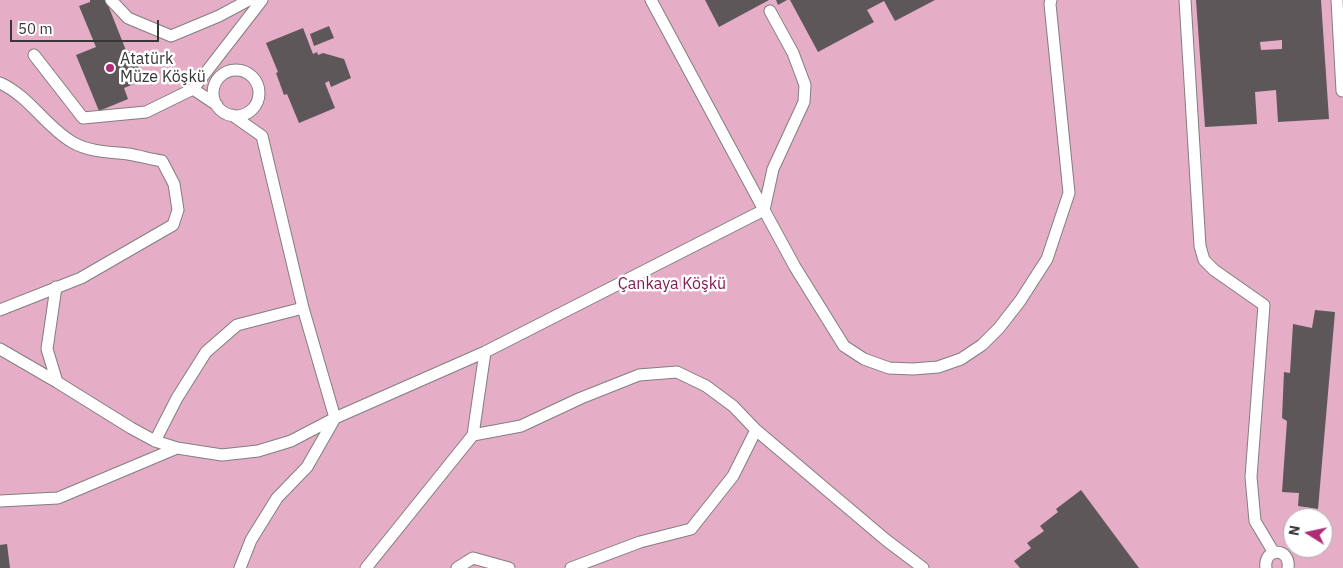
<!DOCTYPE html>
<html>
<head>
<meta charset="utf-8">
<style>
	body { margin:0 }
	#map { position:relative; width:1343px; height:568px; overflow:hidden; background:#e6e0e3; font-family:"IBM Plex Sans",sans-serif }
	canvas { display:block }
	.north { position:absolute; left:1283px; top:508px; width:50px; height:50px; box-sizing:border-box; background:#fff; border:1px solid #afafaf; border-radius:50%; rotate:280deg; font-size:14px; font-weight:700; line-height:20px; text-align:center; color:#383637 }
	.north::after { content:''; display:block; margin:auto; width:18px; height:22px; background:#ae2c76; clip-path:polygon(50% 0,100% 100%,50% 72%,0 100%) }
	.scale { position:absolute; left:10px; top:20px; width:149px; height:22px; box-sizing:border-box; border:2px solid #383637; border-top:0; padding-left:6px; font-size:15px; line-height:18px; white-space:nowrap; color:#383637; -webkit-text-stroke:4px #fff; paint-order:stroke }
</style>
</head>
<body>
<div id="map">
<canvas width="1343" height="568"></canvas>
<div class="north">N</div>
<div class="scale">50 m</div>
</div>
<script>
const ctx = document.querySelector('canvas').getContext('2d');
ctx.lineJoin = 'round';
function paint(path, color) {
  ctx.fillStyle = color;
  ctx.fill(path, 'evenodd');
}
function strokePath(path, color, width, dash) {
  ctx.strokeStyle = color;
  ctx.lineWidth = width;
  ctx.lineCap = dash ? 'butt' : 'round';
  ctx.setLineDash(dash || []);
  ctx.stroke(path);
}
function drawText(font, color, halo, rows, align = 'center') {
  ctx.font = font + ' "IBM Plex Sans",sans-serif';
  ctx.lineWidth = 5;
  ctx.setLineDash([]);
  ctx.textBaseline = 'middle';
  ctx.strokeStyle = halo;
  ctx.fillStyle = color;
  for (const [text, x, y, turn = 0] of rows) {
    ctx.save();
    ctx.translate(x, y);
    ctx.rotate((+turn || 0) * Math.PI / 180);
    ctx.textAlign = isNaN(turn) ? turn : align;
    if (halo) ctx.strokeText(text, 0, 0);
    ctx.fillText(text, 0, 0);
    ctx.restore();
  }
}
paint(new Path2D(`
	M0 0H1343V568H0ZM1293 518H1323V548H1293Z`), '#e5adc6');
paint(new Path2D(`
	M90 0H106L127 53 132 51 144 80 124 88 128 99 99 111 76 55 96 47 79 6 90 2Z
	M705 0H769L719 27Z
	M776 0H787L778 5Z
	M790 0H935L895 21 884 1 867 10 874 22 818 52Z
	M1196 0H1321L1329 119 1278 122 1276 90 1255 92 1257 124 1205 127ZM1282 40V49L1261 50 1260 42Z
	M329 26 334 38 314 46 310 34Z
	M303 28 313 54 317 52 318 55 323 53 344 59 351 78 331 87 329 81 325 83 335 108 299 123 287 94 284 95 276 73 278 72 266 43Z
	M1315 310 1335 312 1318 509 1298 506 1299 493 1282 492 1287 421 1282 418 1284 372 1290 373 1293 324 1312 328Z
	M1081 490 1139 568H1020L1014 561 1031 548 1027 543 1044 531 1040 526 1058 512 1056 509Z
	M7 544 10 568H0V545Z`), '#5d5759');
const service = new Path2D(`
	M111 0 128 18 171 36 219 16 249 0
	M1185 0 1200 246 1204 260 1214 270 1264 305 1251 477 1255 521 1274 553
	M1337 0 1342 91
	M770 11 793 53 805 85 804 102 773 169 764 210 795 267 844 346 864 359 889 368 913 369 938 367 961 359 982 345 999 328 1020 301 1047 259 1069 193 1050 4 1051 0
	M34 55 83 118 146 112 193 89 262 0
	M213 93a23 23 0 1 1 46 0a23 23 0 1 1-46 0Z
	M0 83C29 96 45 126 72 142 89 152 109 152 128 154 139 156 151 159 162 161L174 184 178 210 173 225 81 278 0 310
	M193 89 217 105
	M232 115 262 136 303 308 335 418 485 352 764 210 651 0
	M56 287 47 349 57 382
	M0 349 57 382 131 428 155 441 177 448
	M756 430 886 540 923 568
	M473 435 521 426 581 398 639 375 677 372 706 386 733 406 756 430 733 476 691 529 640 542 571 568
	M155 441 177 398 206 352 237 325 303 308
	M0 501 58 498 177 448 222 455 258 451 291 441 335 418 307 467 277 498 251 540 240 568
	M366 568 473 435 485 352
	M457 568 473 558 509 568
	M1266 568C1263 547 1291 547 1288 568`);
strokePath(service, '#837e80', 13);
strokePath(service, '#fff', 11);
for (const [x, y, r, color] of [
	[110,68,5,"#ae2c76"]
]) {
  const dot = new Path2D();
  dot.arc(x, y, r, 0, 2 * Math.PI);
  ctx.fillStyle = color;
  ctx.fill(dot);
  strokePath(dot, '#fff', 2);
}
drawText('16px', '#383637', '#fff', [
	["Atatürk",120,59],
	["Müze Köşkü",120,77]
], 'left');
drawText('16px', '#851c58', '#fff', [
	["Çankaya Köşkü",672,284]
]);
</script>
</body>
</html>
